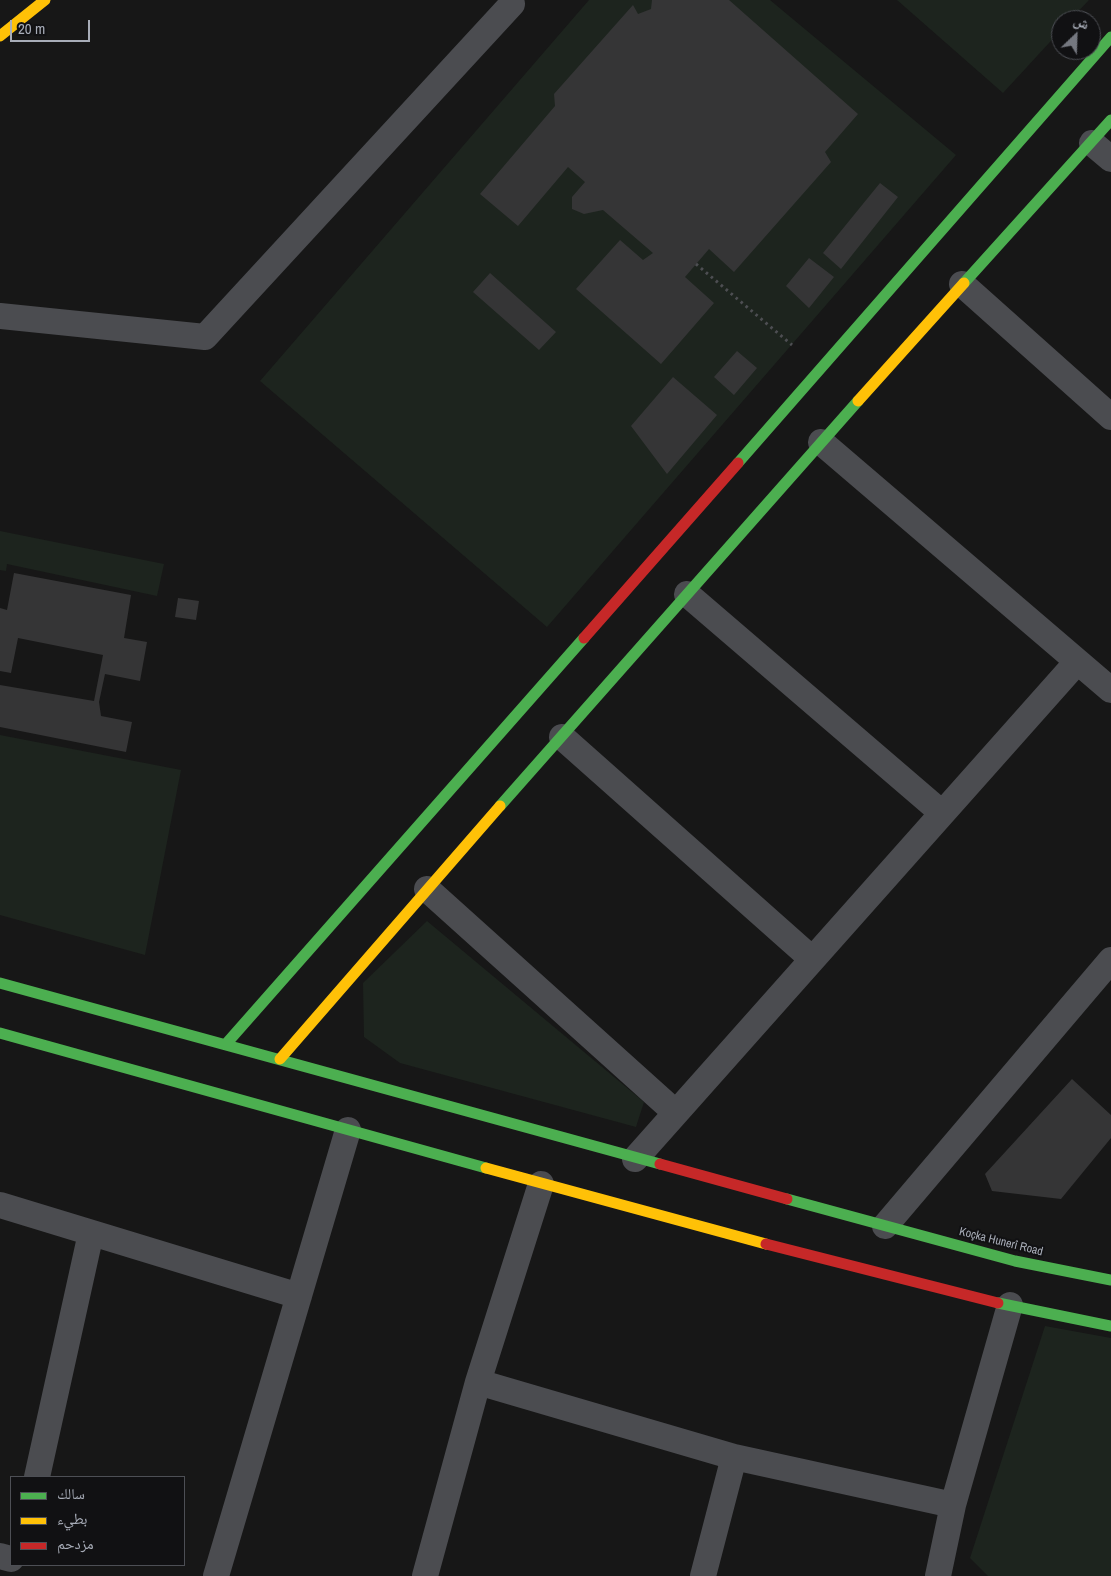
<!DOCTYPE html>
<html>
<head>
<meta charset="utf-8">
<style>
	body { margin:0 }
	#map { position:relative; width:1111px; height:1576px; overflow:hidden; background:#171717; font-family:"Archivo Narrow","Noto Naskh Arabic",sans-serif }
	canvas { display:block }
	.legend { position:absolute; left:10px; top:1476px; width:175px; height:90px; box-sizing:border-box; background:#111113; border:1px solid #4d4f55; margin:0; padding:6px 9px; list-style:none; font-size:15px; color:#a8adb8 }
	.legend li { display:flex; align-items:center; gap:10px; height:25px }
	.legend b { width:25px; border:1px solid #4d4f55 }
	.north { position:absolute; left:1051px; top:10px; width:50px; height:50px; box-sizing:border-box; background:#111113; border:1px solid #4d4f55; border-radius:50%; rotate:24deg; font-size:14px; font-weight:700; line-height:20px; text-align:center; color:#a8adb8 }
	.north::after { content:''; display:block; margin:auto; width:18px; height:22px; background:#757880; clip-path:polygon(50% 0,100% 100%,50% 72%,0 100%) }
	.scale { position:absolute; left:10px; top:20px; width:80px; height:22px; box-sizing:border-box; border:2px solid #a8adb8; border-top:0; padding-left:6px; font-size:15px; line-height:18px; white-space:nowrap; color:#a8adb8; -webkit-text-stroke:4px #111113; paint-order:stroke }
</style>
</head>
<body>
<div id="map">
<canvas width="1111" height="1576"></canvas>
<ul class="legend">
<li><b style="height:6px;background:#4caf50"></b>سالك</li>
<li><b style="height:6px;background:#ffc107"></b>بطيء</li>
<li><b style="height:6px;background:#c62828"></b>مزدحم</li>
</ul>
<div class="north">ش</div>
<div class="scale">20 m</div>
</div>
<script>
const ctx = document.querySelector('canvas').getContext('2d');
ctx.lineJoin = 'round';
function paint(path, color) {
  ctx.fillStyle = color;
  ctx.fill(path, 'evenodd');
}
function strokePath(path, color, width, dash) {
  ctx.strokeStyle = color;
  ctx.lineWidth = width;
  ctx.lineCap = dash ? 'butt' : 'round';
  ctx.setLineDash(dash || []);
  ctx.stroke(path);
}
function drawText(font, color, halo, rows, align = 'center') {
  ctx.font = font + ' "Archivo Narrow",sans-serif';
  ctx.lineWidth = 4;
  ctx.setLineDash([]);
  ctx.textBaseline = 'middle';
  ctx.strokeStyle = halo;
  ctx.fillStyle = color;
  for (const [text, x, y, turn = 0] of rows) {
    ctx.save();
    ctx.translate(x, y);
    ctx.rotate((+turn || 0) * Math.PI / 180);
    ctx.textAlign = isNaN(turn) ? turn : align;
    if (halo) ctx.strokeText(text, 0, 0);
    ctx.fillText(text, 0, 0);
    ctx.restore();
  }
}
paint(new Path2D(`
	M589 0H770L956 155 547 627 260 381Z
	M897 0H1089L1070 20H1061V30L1003 93Z
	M0 531 164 564 157 596 7 564 6 571 0 570Z
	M0 735 181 770 145 955 0 915Z
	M427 921 644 1102 636 1127 400 1063 364 1037 363 983Z
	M1045 1326 1111 1338V1576H988L970 1558Z`), '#1d241e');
paint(new Path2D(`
	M652 0H729L858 114 825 152 831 162 734 272 709 249 685 277 714 303 661 364 576 289 620 240 643 260 653 253 603 210 584 214 572 209V197L585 182 568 167 518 226 480 194 555 106 554 94 633 5 638 14 651 9Z
	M880 183 898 197 841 269 823 253Z
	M809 258 834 277 809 308 786 286Z
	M490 273 556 332 539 350 473 292Z
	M737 351 757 368 734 395 714 377Z
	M673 377 717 415 667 474 631 426Z
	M14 573 131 595 124 638 147 642 140 681 105 674 99 702 101 716 132 722 126 752 0 727V685L94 701 103 655 18 638 11 673 0 671V608L7 610Z
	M178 598 199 601 196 620 175 617Z
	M1072 1079 1111 1115V1138L1061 1199 992 1191 985 1174Z`), '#353536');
strokePath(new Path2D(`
	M696 264 792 345`), '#4d4e52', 3, [2.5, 4]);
strokePath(new Path2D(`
	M1092 143 1111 159
	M962 284 1111 417
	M0 316 205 337 512 4
	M821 442 1111 690
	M687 594 942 813
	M562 737 812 959
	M427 889 676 1113
	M635 1159 1077 662
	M0 1205 299 1296
	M885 1226 1111 960
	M478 1382 734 1457
	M37 1477 91 1233
	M0 1556 11 1559
	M216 1576 348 1130
	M425 1576 478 1382 541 1184
	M703 1576 734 1457 953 1505
	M938 1576 953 1505 1010 1305`), '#4b4c50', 26);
strokePath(new Path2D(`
	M964 283 1111 120
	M738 463 1111 37
	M500 806 858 401
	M0 983 660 1164
	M0 1033 486 1168
	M226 1044 584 638
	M787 1199 1015 1261 1111 1280
	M998 1303 1111 1326`), '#4caf50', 11);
strokePath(new Path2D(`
	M0 36 45 0
	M858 401 964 283
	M280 1059 500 806
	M486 1168 766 1244`), '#ffc107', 11);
strokePath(new Path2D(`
	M584 638 738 463
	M660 1164 787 1199
	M766 1244 998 1303`), '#c62828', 11);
drawText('12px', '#a8adb8', '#111113', [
	["Koçka Hunerî Road",1001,1242,14]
]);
</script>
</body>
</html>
